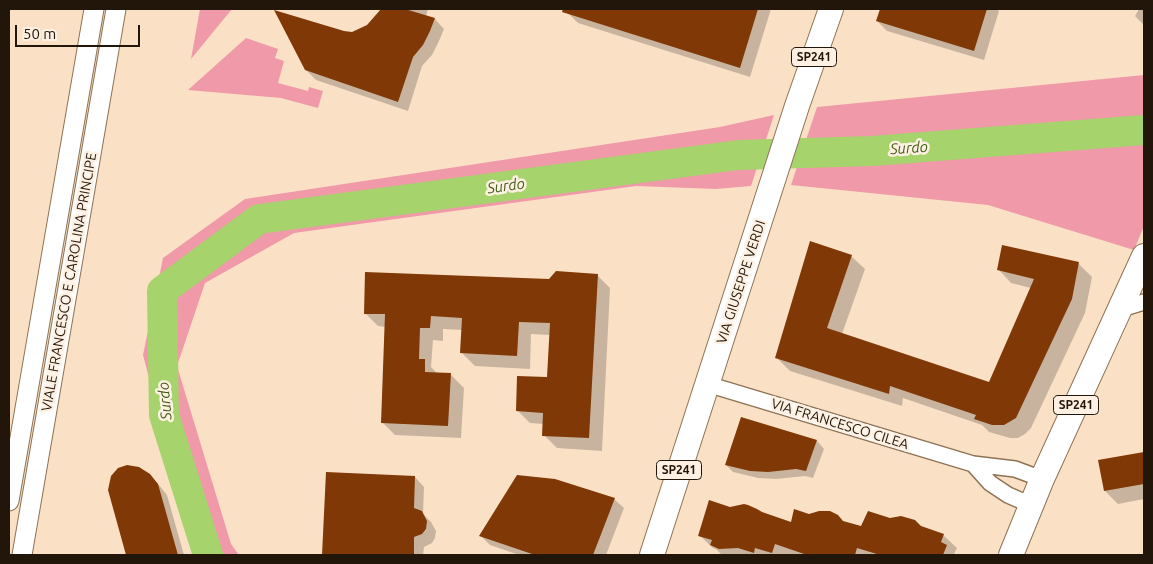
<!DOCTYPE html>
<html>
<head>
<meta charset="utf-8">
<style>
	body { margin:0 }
	#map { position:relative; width:1153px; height:564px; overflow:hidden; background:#fae1c6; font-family:Ubuntu,sans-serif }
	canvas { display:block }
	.frame { position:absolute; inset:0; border:10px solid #211609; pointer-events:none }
	.scale { position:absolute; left:15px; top:25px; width:125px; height:22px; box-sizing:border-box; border:2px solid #211609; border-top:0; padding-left:6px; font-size:15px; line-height:18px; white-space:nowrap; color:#211609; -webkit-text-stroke:4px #fef1e3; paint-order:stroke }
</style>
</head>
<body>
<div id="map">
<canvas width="1153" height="564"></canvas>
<div class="frame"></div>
<div class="scale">50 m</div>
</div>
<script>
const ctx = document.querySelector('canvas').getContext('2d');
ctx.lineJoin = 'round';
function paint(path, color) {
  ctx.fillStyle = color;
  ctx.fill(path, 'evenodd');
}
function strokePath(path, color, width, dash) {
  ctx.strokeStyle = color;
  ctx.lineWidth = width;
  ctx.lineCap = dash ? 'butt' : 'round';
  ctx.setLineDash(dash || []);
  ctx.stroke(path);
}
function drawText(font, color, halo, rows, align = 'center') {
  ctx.font = font + ' Ubuntu,sans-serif';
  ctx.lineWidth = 5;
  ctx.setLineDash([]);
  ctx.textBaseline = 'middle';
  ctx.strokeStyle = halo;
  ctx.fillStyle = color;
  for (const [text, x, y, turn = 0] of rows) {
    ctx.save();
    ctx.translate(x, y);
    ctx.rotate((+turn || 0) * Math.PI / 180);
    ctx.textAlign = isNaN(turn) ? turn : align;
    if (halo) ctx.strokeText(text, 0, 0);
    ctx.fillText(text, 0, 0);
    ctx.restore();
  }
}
paint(new Path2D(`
	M200 9H232L191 59Z
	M246 38 278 49 275 58 284 61 278 83 308 91 309 87 323 91 318 108 281 98 188 90Z
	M1144 75V226L1134 250 988 205 791 185 817 107Z
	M774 115 751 186 716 189 636 186 294 233 205 283 177 366 231 544 239 555H197L172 465 143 355 163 258 245 199 720 127Z`), '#f099a8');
paint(new Path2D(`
	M383 9H428L426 16 435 19 444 29 439 41 432 55 422 66 408 111 316 80 306 70 344 32 352 33 368 26Z
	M570 9H771L750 77 578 23 568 13Z
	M881 9H996L999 11 984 60 887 31 877 21Z
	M1139 9H1144V25L1135 16Z
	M1003 247 1079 264 1092 277 1085 313 1031 428 1025 434 1018 438H1010L989 432 982 425 903 398 902 406 790 371 777 358 851 256 865 269 842 334 990 383 1031 288 1011 283 998 269Z
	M597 275 610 288 602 451 557 448 544 435V424L530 423 517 410 548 379 550 335 531 334 530 369 475 366 462 353 463 330 443 329V341L433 340 431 367 438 374H450L464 388 461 438 395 435 382 422 385 327 378 326 365 313 550 280Z
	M742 418 817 441 824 449 813 478 805 476 776 479 758 478 733 472 726 465Z
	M1144 453V499L1118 504 1105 491 1100 461Z
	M327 473 415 477 424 487 423 514 431 522 436 531 435 538 432 543 424 547 423 555H323Z
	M149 475 159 485 167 495 184 555H127L109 490Z
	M614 499 624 508 606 555H519L490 545 481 536Z
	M730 508 761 513 791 524 809 515 844 523 862 528 920 527 943 535 957 548 954 554 955 555H722L716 549 713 548 699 535Z`), '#0003');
strokePath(new Path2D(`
	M208 555 164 415 162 291 259 219 738 155 872 151 1144 130`), '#a6d36c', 30);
paint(new Path2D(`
	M381 9H405L435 18 430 31 423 45 413 57 398 102 305 70 274 10 344 31 352 32 367 25Z
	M563 9H758L740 68 562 12Z
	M880 9H987L974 51 876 21Z
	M810 241 852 255 827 328 989 382 1034 279 997 270 1002 245 1079 262 1072 299 1016 418 1004 425H992L974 419 976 415 890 386 889 394 775 358Z
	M556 271 598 274 589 438 542 436 543 413 516 411 517 376 547 377 550 323 519 322 517 356 460 353 462 318 431 316 430 328H420L419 359H425V372L451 373 448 426 381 423 385 314H364L365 272 549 279Z
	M741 417 817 440 806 471 796 469 768 472 750 471 725 465Z
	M1144 452V484L1104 491 1098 460Z
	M127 465 139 467 150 474 158 484 178 555H126L108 490 111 476 118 468Z
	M326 472 415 476 414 508 422 511 427 521 426 529 422 534 414 537V555H322Z
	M517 475 555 479 615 498 593 555H535L479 536Z
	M709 500 730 507 744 504 748 505 757 509 762 512 791 522 794 509 809 514 819 511H830L838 515 843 521 861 526 868 511 890 518 901 516 915 520 921 526 944 534 941 542 947 545 943 555H880L857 548 855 555H807L775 544 772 553 755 548 754 553 738 548 719 549 710 545 712 540 698 536Z`), '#7f3806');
const minor = new Path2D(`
	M1121 309 1144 302
	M707 384 973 464 1015 469 1042 479
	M973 464 990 483 1008 495 1031 505`);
const tertiary = new Path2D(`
	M9 501 94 9
	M22 555 116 9`);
const primary = new Path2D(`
	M652 555 797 106 831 9
	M1011 555 1042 479 1144 256`);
strokePath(minor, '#8e7254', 18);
strokePath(tertiary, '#8e7254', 21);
strokePath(primary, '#8e7254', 26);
strokePath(minor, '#fff', 15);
strokePath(tertiary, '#fff', 19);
strokePath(primary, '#fff', 24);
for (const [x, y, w] of [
	[814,57,45],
	[1076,405,45],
	[679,470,45]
]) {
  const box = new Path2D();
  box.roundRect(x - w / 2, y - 9.5, w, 19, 4);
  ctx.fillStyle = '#fef1e3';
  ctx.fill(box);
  strokePath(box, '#211609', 1);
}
drawText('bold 12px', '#211609', null, [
	["SP241",814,57],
	["SP241",1076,405],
	["SP241",679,470]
]);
drawText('14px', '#211609', '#fef1e3', [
	["VIALE FRANCESCO E CAROLINA PRINCIPE",69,282,-80],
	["VIA GIUSEPPE VERDI",741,282,-72],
	["VIA FRANCESCO CILEA",840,424,17]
]);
drawText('italic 15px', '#435f18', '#fef1e3', [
	["Surdo",909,148,-4],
	["Surdo",506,186,-8],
	["Surdo",165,401,-95]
]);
</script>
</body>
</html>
